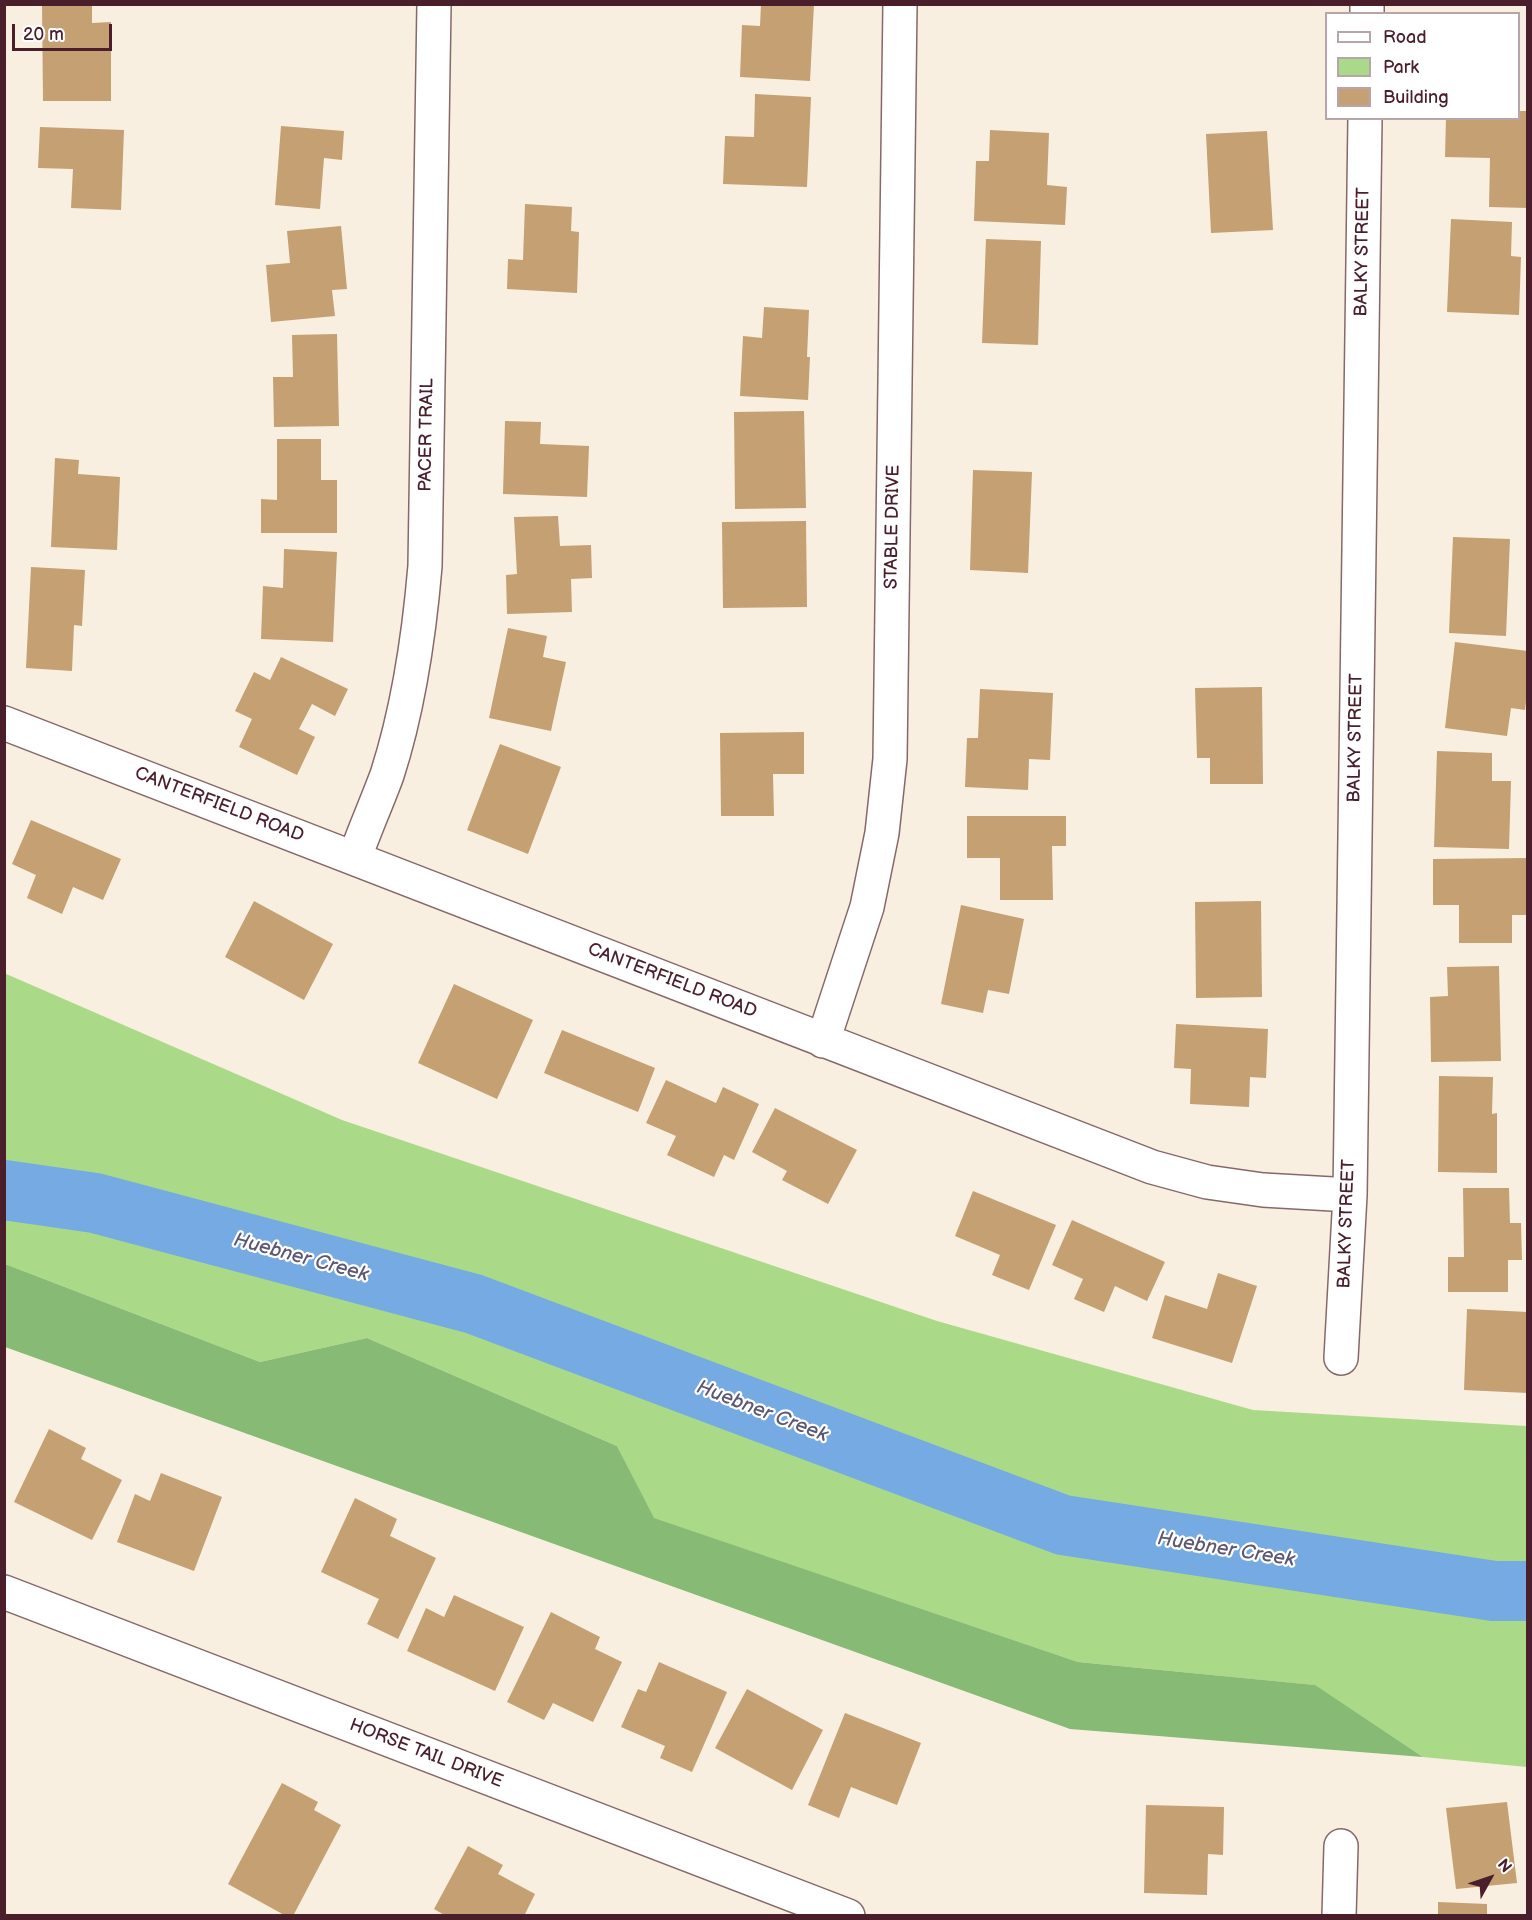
<!DOCTYPE html>
<html>
<head>
<meta charset="utf-8">
<style>
	body { margin:0 }
	#map { position:relative; width:1532px; height:1920px; overflow:hidden; background:#f8efe0; font-family:"Balsamiq Sans",sans-serif }
	canvas { display:block }
	.frame { position:absolute; inset:0; border:6px solid #4a1f2b; pointer-events:none }
	.legend { position:absolute; left:1325px; top:12px; width:195px; height:108px; box-sizing:border-box; background:#fff; border:2px solid #b7a5aa; margin:0; padding:8px 10px; list-style:none; font-size:18px; color:#4a1f2b }
	.legend li { display:flex; align-items:center; gap:12px; height:30px }
	.legend b { width:30px; border:2px solid #b7a5aa }
	.north { position:absolute; left:1460px; top:1848px; width:60px; height:60px; -webkit-text-stroke:4px #fff; paint-order:stroke; rotate:50deg; font-size:16px; font-weight:700; line-height:24px; text-align:center; color:#4a1f2b }
	.north::after { content:''; display:block; margin:auto; width:21px; height:27px; background:#4a1f2b; clip-path:polygon(50% 0,100% 100%,50% 72%,0 100%) }
	.scale { position:absolute; left:12px; top:24px; width:100px; height:27px; box-sizing:border-box; border:3px solid #4a1f2b; border-top:0; padding-left:8px; font-size:18px; line-height:21px; white-space:nowrap; color:#4a1f2b; -webkit-text-stroke:4px #fff; paint-order:stroke }
</style>
</head>
<body>
<div id="map">
<canvas width="1532" height="1920"></canvas>
<div class="frame"></div>
<ul class="legend">
<li><b style="height:8px;background:#fff"></b>Road</li>
<li><b style="height:16px;background:#aada87"></b>Park</li>
<li><b style="height:16px;background:#c4a073"></b>Building</li>
</ul>
<div class="north">N</div>
<div class="scale">20 m</div>
</div>
<script>
const ctx = document.querySelector('canvas').getContext('2d');
ctx.lineJoin = 'round';
function paint(path, color) {
  ctx.fillStyle = color;
  ctx.fill(path, 'evenodd');
}
function strokePath(path, color, width, dash) {
  ctx.strokeStyle = color;
  ctx.lineWidth = width;
  ctx.lineCap = dash ? 'butt' : 'round';
  ctx.setLineDash(dash || []);
  ctx.stroke(path);
}
function drawText(font, color, halo, rows, align = 'center') {
  ctx.font = font + ' "Balsamiq Sans",sans-serif';
  ctx.lineWidth = 4.5;
  ctx.setLineDash([]);
  ctx.textBaseline = 'middle';
  ctx.strokeStyle = halo;
  ctx.fillStyle = color;
  for (const [text, x, y, turn = 0] of rows) {
    ctx.save();
    ctx.translate(x, y);
    ctx.rotate((+turn || 0) * Math.PI / 180);
    ctx.textAlign = isNaN(turn) ? turn : align;
    if (halo) ctx.strokeText(text, 0, 0);
    ctx.fillText(text, 0, 0);
    ctx.restore();
  }
}
paint(new Path2D(`
	M4 973 342 1120 937 1321 1253 1410 1527 1426V1767L1423 1757 1314 1685 1078 1662 653 1518 617 1446 367 1338 260 1362 5 1264Z`), '#aada87');
paint(new Path2D(`
	M5 1264 260 1362 367 1338 617 1446 654 1518 1078 1662 1315 1685 1423 1757 1070 1729 5 1347Z`), '#87ba74');
strokePath(new Path2D(`
	M4 1190 95 1203 474 1304 1063 1525 1494 1591H1528`), '#75aae2', 60);
paint(new Path2D(`
	M42 4H92V23L111 22V101H43Z
	M761 4H814L810 81 740 77 742 25 760 26Z
	M755 94 811 97 807 187 723 184 725 136 754 137Z
	M1518 111H1528V208L1489 207 1490 158 1445 157 1446 118H1518Z
	M281 126 344 131 342 160 324 158 320 209 275 205Z
	M40 127 124 130 121 210 71 208 73 169 38 168Z
	M990 130 1049 133 1047 185 1067 187 1065 225 974 221 976 161H989Z
	M1267 131 1273 230 1211 233 1206 134Z
	M525 204 572 207 571 231 579 232 577 293 507 289 508 259 523 260Z
	M1451 219 1512 222 1511 256 1521 257 1519 315 1447 312Z
	M341 226 347 289 332 290 335 316 271 322 266 265 290 263 287 231Z
	M986 239 1041 241 1038 345 982 343Z
	M764 307 809 310 807 357H810L808 400 740 396 743 336 762 338Z
	M337 334 339 426 274 427 273 377H293L292 335Z
	M804 411 806 508 735 509 734 412Z
	M505 421 541 422 540 444 589 446 587 497 503 494Z
	M277 439H321V480H337V533H261V499L277 500Z
	M55 458 79 460 78 474 120 477 117 550 51 547Z
	M973 470 1032 472 1028 573 970 570Z
	M558 516 560 546 591 545 592 578 571 579 572 612 507 614 506 575 517 574 514 517Z
	M806 521 807 607 723 608 722 522Z
	M1453 537 1510 539 1506 636 1449 633Z
	M284 549 337 552 333 642 261 639 263 586 283 588Z
	M31 567 85 570 82 626 74 625 72 671 26 668Z
	M508 628 547 636 543 657 566 662 551 731 489 718Z
	M1455 642 1528 651V686L1525 710 1511 708 1507 736 1445 728Z
	M281 657 348 689 335 716 312 704 299 729 315 737 297 775 239 747 252 719 235 711 254 672 270 680Z
	M1262 687 1263 784H1210V758H1197L1195 688Z
	M980 689 1053 693 1050 760 1029 759 1028 790 965 787 967 738H978Z
	M804 732V774H773L774 816H721L720 733Z
	M500 744 561 767 528 854 467 830Z
	M1437 751 1492 753V781H1511L1509 849 1434 847Z
	M967 816H1066V846H1052L1053 900H1000V858H967Z
	M31 820 121 859 103 900 73 887 62 914 27 898 36 875 12 864Z
	M1528 858V915H1512V943H1459V905H1433V859Z
	M254 901 333 944 304 1000 225 957Z
	M1261 901 1262 997 1196 998 1195 902Z
	M961 905 1024 919 1009 994 988 990 983 1013 941 1004Z
	M1499 966 1501 1061 1431 1062 1430 997 1448 996 1447 967Z
	M454 984 533 1020 497 1099 418 1063Z
	M1176 1024 1268 1029 1266 1078 1250 1077 1249 1107 1190 1104 1191 1069 1174 1068Z
	M562 1030 655 1068 638 1112 544 1073Z
	M1439 1076 1493 1077 1492 1114 1497 1113V1173L1438 1172Z
	M666 1080 716 1103 723 1087 759 1104 734 1160 724 1155 714 1177 667 1155 676 1136 646 1123Z
	M775 1108 857 1150 828 1204 782 1180 787 1171 752 1152Z
	M1463 1188H1509L1510 1223H1521L1522 1260H1508V1292H1448V1257H1464Z
	M973 1191 1056 1225 1029 1290 992 1275 1000 1255 955 1236Z
	M1072 1220 1165 1262 1147 1301 1115 1286 1104 1312 1074 1299 1083 1279 1052 1265Z
	M1218 1273 1257 1286 1232 1363 1152 1338 1165 1295 1207 1309Z
	M1467 1309 1528 1312V1393L1464 1390Z
	M49 1429 86 1448 81 1459 122 1480 92 1540 14 1502Z
	M161 1473 222 1497 194 1571 117 1542 135 1494 150 1501Z
	M355 1498 397 1519 390 1536 436 1558 398 1639 367 1624 379 1599 321 1572Z
	M454 1595 524 1627 495 1691 407 1651 426 1608 444 1617Z
	M551 1612 600 1637 595 1649 622 1662 593 1722 553 1703 544 1720 507 1702Z
	M659 1662 727 1692 692 1772 660 1758 665 1746 621 1727 638 1689 646 1692Z
	M747 1689 823 1730 792 1790 715 1748Z
	M845 1713 921 1743 897 1805 851 1787 839 1818 808 1805Z
	M282 1783 318 1802 314 1810 341 1825 293 1916H286L228 1884Z
	M1507 1802 1517 1883 1456 1889 1446 1808Z
	M1146 1805 1224 1807 1223 1855 1208 1854 1207 1895 1144 1893Z
	M468 1846 503 1865 498 1874 535 1894 524 1916H446L434 1909Z
	M1438 1902 1487 1904V1916H1438Z`), '#c4a073');
const minor = new Path2D(`
	M1367 14V4
	M4 723C388 869 769 1020 1152 1167L1207 1182 1263 1190 1350 1195
	M355 857C365 829 377 802 387 775 409 707 419 637 425 566L434 4
	M823 1041 867 907 882 833 890 759 900 4
	M1341 1358 1350 1195 1365 118
	M4 1592 848 1916
	M1339 1916 1341 1846`);
strokePath(minor, '#87686a', 36);
strokePath(minor, '#fff', 33);
drawText('18px', '#4a1f2b', '#fff', [
	["BALKY STREET",1363,252,-89],
	["PACER TRAIL",427,435,-89],
	["STABLE DRIVE",893,527,-89],
	["BALKY STREET",1356,738,-89],
	["CANTERFIELD ROAD",219,805,21],
	["CANTERFIELD ROAD",672,981,21],
	["BALKY STREET",1347,1224,-88],
	["HORSE TAIL DRIVE",426,1754,21]
]);
drawText('italic 20px', '#5b5774', '#fff', [
	["Huebner Creek",301,1258,15],
	["Huebner Creek",762,1412,21],
	["Huebner Creek",1226,1550,9]
]);
</script>
</body>
</html>
